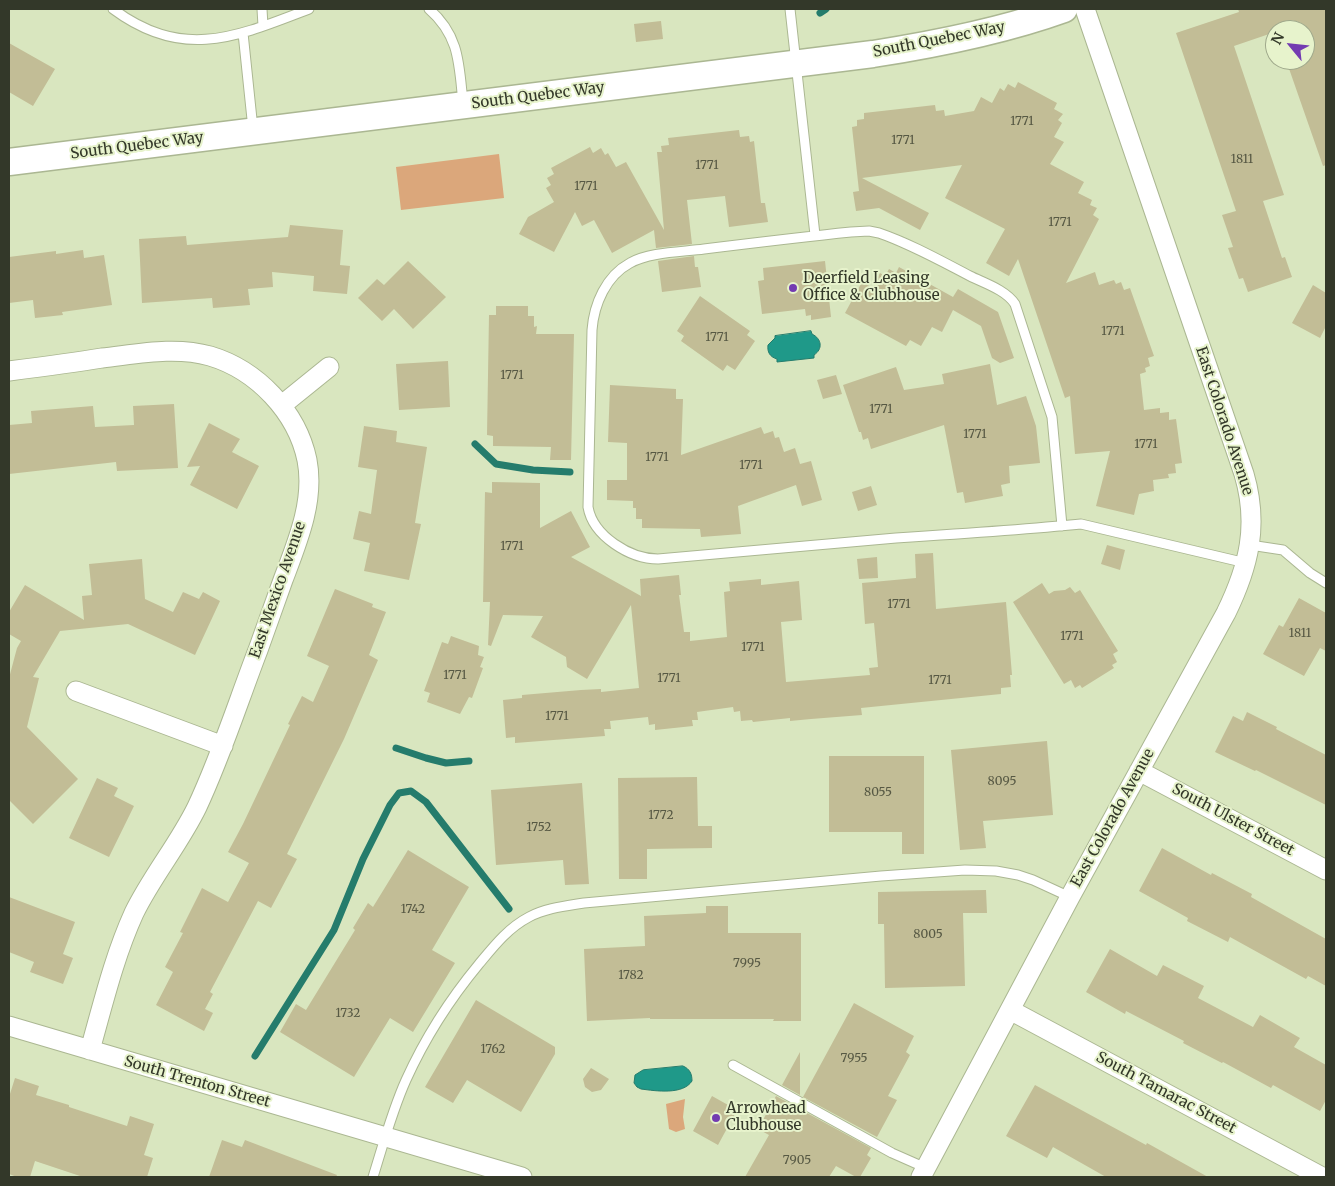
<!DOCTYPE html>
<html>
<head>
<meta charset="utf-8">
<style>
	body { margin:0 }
	#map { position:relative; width:1335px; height:1186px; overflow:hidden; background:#d9e6bf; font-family:Merriweather,serif }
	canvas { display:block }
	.frame { position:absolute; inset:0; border:10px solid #333829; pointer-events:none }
	.north { position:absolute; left:1265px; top:20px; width:50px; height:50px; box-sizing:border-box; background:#e7f3cc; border:1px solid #9fa88b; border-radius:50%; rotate:298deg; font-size:14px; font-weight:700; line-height:20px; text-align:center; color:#333829 }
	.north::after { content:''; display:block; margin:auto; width:18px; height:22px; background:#733bb1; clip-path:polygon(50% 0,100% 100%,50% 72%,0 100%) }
</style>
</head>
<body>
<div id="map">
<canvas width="1335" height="1186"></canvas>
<div class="frame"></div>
<div class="north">N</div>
</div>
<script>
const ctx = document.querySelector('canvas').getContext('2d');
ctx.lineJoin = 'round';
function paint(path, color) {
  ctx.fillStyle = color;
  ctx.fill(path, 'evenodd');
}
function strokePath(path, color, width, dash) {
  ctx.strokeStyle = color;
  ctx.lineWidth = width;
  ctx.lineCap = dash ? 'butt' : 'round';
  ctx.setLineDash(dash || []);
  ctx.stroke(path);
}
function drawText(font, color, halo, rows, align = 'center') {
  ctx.font = font + ' Merriweather,serif';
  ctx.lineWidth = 4;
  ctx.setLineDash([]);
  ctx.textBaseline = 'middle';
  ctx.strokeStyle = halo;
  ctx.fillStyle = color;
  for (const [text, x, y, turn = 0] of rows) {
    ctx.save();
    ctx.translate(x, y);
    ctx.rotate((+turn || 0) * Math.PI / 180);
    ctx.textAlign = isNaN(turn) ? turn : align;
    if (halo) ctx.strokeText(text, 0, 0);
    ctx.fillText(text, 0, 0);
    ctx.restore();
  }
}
paint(new Path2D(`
	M499 154 504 198 401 210 396 167Z
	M685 1099 683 1117 685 1129 676 1132 669 1129 666 1104Z`), '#dba77b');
const water = new Path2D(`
	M811 331 812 334C822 339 823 349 814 355V358L777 362V359C770 357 767 352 768 345L775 338V336Z
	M683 1066C690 1069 692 1074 692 1081 683 1095 656 1091 641 1089L637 1087 634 1083 635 1075 643 1070Z`);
paint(water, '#1f9989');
strokePath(water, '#257c6c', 1);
strokePath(new Path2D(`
	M820 13 826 9
	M475 444 496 464 533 470 570 472
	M396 748 426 758 446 763 469 761
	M255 1056 334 930 363 859 390 805 399 793 411 791 426 802 509 909`), '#257c6c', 7);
paint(new Path2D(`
	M1238 9H1326V165L1323 166 1286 60H1305V30H1275V32L1234 46 1284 195 1263 201 1282 258 1285 257 1292 277 1248 292 1243 278 1239 279 1228 248 1233 247 1222 215 1236 211 1176 33 1239 12Z
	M661 21 663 39 636 42 634 24Z
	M9 43 55 69 33 106 9 92Z
	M1018 82 1057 103 1054 109 1063 114 1058 120 1062 123 1054 137 1064 142 1050 164 1084 182 1078 193 1092 200 1090 205 1097 208 1093 215 1099 219 1066 283 1095 272 1099 285 1114 280 1116 284 1121 282 1124 290 1130 288 1154 356 1148 358 1150 366 1145 368 1146 372 1140 374 1144 410 1160 408V413L1169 412V420L1176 419 1182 463 1175 464 1176 473 1168 474 1169 478 1153 480 1154 491 1139 494 1134 515 1096 506 1110 451 1075 454 1070 396 1065 398 1018 259 1009 276 986 263 1005 229 945 198 962 165 862 178 929 213 920 230 879 208 856 211 853 192 859 191 852 127 857 126V120L864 119V113L935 105 936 111 944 110 945 116 974 111 981 97 992 103 1000 88 1004 91 1008 84 1015 88Z
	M739 130 740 137 749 136 750 142 754 141 761 203H765L768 222 729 227 725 196 687 200 692 244 656 248 654 230 612 253 594 220 582 226 575 212 554 252 519 234 528 217 554 202 546 188 551 185 547 178 554 174 551 168 590 147 593 153 601 148 605 155 608 153 616 167 626 162 664 230 657 152H662L661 146 669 145 668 138Z
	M290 225 343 230 340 265 350 266 347 294 313 291 314 276 272 272 273 287 248 289 250 305 213 308 212 298 142 303 139 239 186 236 187 245 288 237Z
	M83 250 84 258 104 255 112 305 62 312 63 315 35 318 33 300 9 303V257L56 251V254Z
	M694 256 695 267H698L701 287 662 292 658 261Z
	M408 261 446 297 413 329 394 309 382 321 358 298 377 279 384 285Z
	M825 261 831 317 811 320V315L806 316 805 309 762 314 758 281 764 280 763 268Z
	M899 267 953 297 958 289 998 312 1014 358 1000 363 992 358 981 326 953 310 942 332 932 327 921 346 910 340 906 346 845 313 862 282 873 288 880 273 885 276 889 269 896 273Z
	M1313 285 1326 293V326L1320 338 1292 323Z
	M700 296 750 331 747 335 755 341 735 370 727 365 723 371 681 341 684 336 677 331Z
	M496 306H528V316H534V327L537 326 536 334H574L571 460H550L551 447 493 446V436L487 435 489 315H496Z
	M448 361 450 407 399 410 396 364Z
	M990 364 997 405 1026 396 1036 426 1040 463 1009 466 1010 483 1001 485 1003 496 965 503 963 492 957 493 944 425 871 449 868 438 863 440 861 432H859L843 385 896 367 904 390 944 384 942 374Z
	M836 375 842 394 823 399 817 380Z
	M610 385 676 389V399H683L681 455 761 427 764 434 773 431 775 438 779 437 784 452 795 448 800 464 811 461 822 500 802 506 796 485 738 506 741 534 701 537 700 529 642 528V519H636V508H633V501L607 500V480H627V443L608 442Z
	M174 404 178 468 117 471 116 462 9 474V425L32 423 31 411 93 406 95 427 134 425 133 406Z
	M209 423 240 439 232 452 259 466 237 509 190 485 200 466 187 467Z
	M364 426 397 431 396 442 427 447 415 523 421 524 409 580 364 571 370 543 353 539 359 511 371 514 377 470 358 467Z
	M492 482 540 483V528L571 511 590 547 571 557 641 596 640 579 679 575 681 595H679L684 632H690V641L727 637 724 592 730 591 729 582 761 579V585L799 581 802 620 781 622 786 682 870 675 869 668 878 667 874 623 865 624 862 583 916 578 915 554 933 553 936 609 1006 602 1012 675H1010L1011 687 1001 688V694L861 708 862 715 811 719 790 721V718L753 722 752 720 741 721 740 711 734 712 733 707 697 712 698 720H692L693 726 655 730V724L649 725 648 717 610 721 611 729H604L605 736 515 743V737L506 738 503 700 522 698V695L581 690 601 689V692L639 688 631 605 587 679 567 667 566 657 531 637 543 616 503 615 491 646 488 645 490 602H483L485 492 492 493Z
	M871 486 877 505 858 511 852 492Z
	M1107 545 1125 550 1120 570 1101 564Z
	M877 557 878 578 859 579 857 559Z
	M142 559 145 599 173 612 183 592 199 599 203 592 220 601 195 655 128 624 60 631 33 677 39 678 27 727 78 779 33 824 9 800V678L17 648 21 641 9 634V612L25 585 84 620 82 596 92 595 89 564Z
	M1042 583 1049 594 1054 591 1065 590 1070 587 1075 593 1080 590 1118 651 1113 654 1117 662 1112 665 1114 668 1082 688 1080 685 1075 688 1071 680 1064 684 1013 602Z
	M335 589 373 604 372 607 386 612 369 655 378 660 344 739 287 854 297 859 271 908 258 901 210 992 213 994 205 1009 213 1013 204 1031 156 1005 173 972 165 967 183 933 180 932 202 888 228 902 249 863 228 852 243 824 290 725 288 724 302 696 313 702 329 666 307 656Z
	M1299 598 1326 613V651L1320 648 1304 676 1263 654 1279 625 1283 627Z
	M451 636 479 646 478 655 484 657 480 667 483 668 472 698 469 697 460 714 427 702 430 693 424 691 442 642 448 644Z
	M1247 712 1277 727 1276 729 1326 755V805L1256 770 1255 771 1215 752 1233 716 1243 721Z
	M1047 741 1053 815 983 821 986 848 960 850 951 750Z
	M829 756H924V854H902V832H829Z
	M697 777 698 826H712V848L647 849V879H619L618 778Z
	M97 778 118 788 114 796 134 806 109 857 69 838Z
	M582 783 589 884 565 885 563 860 496 865 491 790Z
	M1162 848 1211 875 1212 873 1252 894 1251 897 1326 939V986L1308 976 1306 979 1230 937 1228 942 1187 921 1188 918 1139 891Z
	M408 850 469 887 432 950 455 963 413 1032 390 1018 354 1077 280 1032 296 1004 306 1010 355 930 353 928 368 903 373 907Z
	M986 890 987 913H963L965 986 885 988 884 924H878V892Z
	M9 897 75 922 63 954 73 958 63 984 30 972 34 962 9 952Z
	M706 906H728V933H801V1021H773L774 1019H650V1018L587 1021 584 949 645 946 644 916 706 913Z
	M1110 949 1157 976 1163 965 1204 986 1198 998 1253 1027 1260 1015 1300 1038 1294 1047 1326 1065V1100L1320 1111 1273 1085 1271 1088 1223 1062 1222 1063 1183 1043 1184 1041 1126 1011 1125 1014 1086 992Z
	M476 1000 555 1047V1054L521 1112 467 1080 453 1103 425 1087Z
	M854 1003 914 1036 906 1052 910 1055 888 1096 897 1100 877 1137 803 1097Z
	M800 1052V1095L782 1085Z
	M591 1068 609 1079 601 1090 592 1092 585 1087 583 1079Z
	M15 1078 39 1086 36 1095 69 1105V1107L127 1126 130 1116 154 1124 144 1155 153 1158 147 1177H83L35 1161 30 1177H17L9 1174V1097Z
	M1035 1085 1146 1145 1147 1143 1208 1177H1106L1053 1147 1047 1158 1006 1136Z
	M712 1096 737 1110 718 1145 693 1131Z
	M776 1096 871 1148 867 1155 871 1158 860 1177H856L836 1166 829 1177H745L769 1135 758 1129Z
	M222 1140 242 1147 245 1140 337 1175 336 1177H209Z`), '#c2bd96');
const lane = new Path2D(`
	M113 9C183 61 236 37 309 9
	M262 9 263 26
	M429 9C460 36 459 65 463 103
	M790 9 815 235
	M243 33 253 129
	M1062 526 1052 417 1015 304C1006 290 984 283 970 276 941 261 911 244 879 233L869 231 851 232C802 237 753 243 704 249 682 252 649 252 630 263 606 276 594 304 592 330L588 507C593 536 630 559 658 559 738 552 817 545 896 538 958 534 1020 530 1081 524L1246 563
	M1250 545 1283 550 1310 573 1326 583
	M733 1065 892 1153 926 1168
	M373 1177C383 1145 392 1111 406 1080 425 1038 450 999 479 964 494 946 508 928 529 917 546 908 566 906 584 903L881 876 965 870 996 871 1018 875 1033 880 1070 897`);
const street = new Path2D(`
	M9 371C40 367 71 363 102 358 138 354 175 346 210 356 257 370 297 412 307 460 315 501 297 543 283 580 275 603 266 627 258 650 238 702 221 756 197 807 179 844 152 876 134 913 114 957 103 1004 90 1050
	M282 405 329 367
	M76 691 223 746
	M1139 771 1326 870
	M1010 1010 1322 1177
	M9 1026 522 1177
	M921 1177 1070 897 1226 613C1249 566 1259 525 1244 474L1085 9`);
const secondary = new Path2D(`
	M9 162 873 54C937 44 1003 31 1064 9`);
strokePath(lane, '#abb792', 11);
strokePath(street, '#abb792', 21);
strokePath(secondary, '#abb792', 29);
strokePath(lane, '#fff', 9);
strokePath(street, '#fff', 19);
strokePath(secondary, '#fff', 26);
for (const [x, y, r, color] of [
	[793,288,5,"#733bb1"],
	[716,1118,5,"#733bb1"]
]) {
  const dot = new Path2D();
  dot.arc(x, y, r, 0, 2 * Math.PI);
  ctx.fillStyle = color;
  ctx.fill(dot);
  strokePath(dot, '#e7f3cc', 2);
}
drawText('12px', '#575944', null, [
	["1771",1022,122],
	["1771",903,141],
	["1811",1242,160],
	["1771",707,166],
	["1771",586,187],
	["1771",1060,223],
	["1771",1113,332],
	["1771",717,338],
	["1771",512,376],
	["1771",881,410],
	["1771",975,435],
	["1771",1146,445],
	["1771",657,458],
	["1771",751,466],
	["1771",512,547],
	["1771",899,605],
	["1811",1300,634],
	["1771",1072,637],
	["1771",753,648],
	["1771",455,676],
	["1771",669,679],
	["1771",940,681],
	["1771",557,717],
	["8095",1002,782],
	["8055",878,793],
	["1772",661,816],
	["1752",539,828],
	["1742",413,910],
	["8005",928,935],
	["7995",747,964],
	["1782",631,976],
	["1732",348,1014],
	["1762",493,1050],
	["7955",854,1059],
	["7905",797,1161]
]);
drawText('15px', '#333829', '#e7f3cc', [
	["South Quebec Way",939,40,-11],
	["South Quebec Way",538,96,-7],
	["South Quebec Way",137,146,-7],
	["East Colorado Avenue",1224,421,72],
	["East Mexico Avenue",278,590,-71],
	["East Colorado Avenue",1113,818,-61],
	["South Ulster Street",1233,820,28],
	["South Trenton Street",197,1082,16],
	["South Tamarac Street",1166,1093,28]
]);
drawText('15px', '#333829', '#e7f3cc', [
	["Deerfield Leasing",803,279],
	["Office & Clubhouse",803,296],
	["Arrowhead",726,1109],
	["Clubhouse",726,1126]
], 'left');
</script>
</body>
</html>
